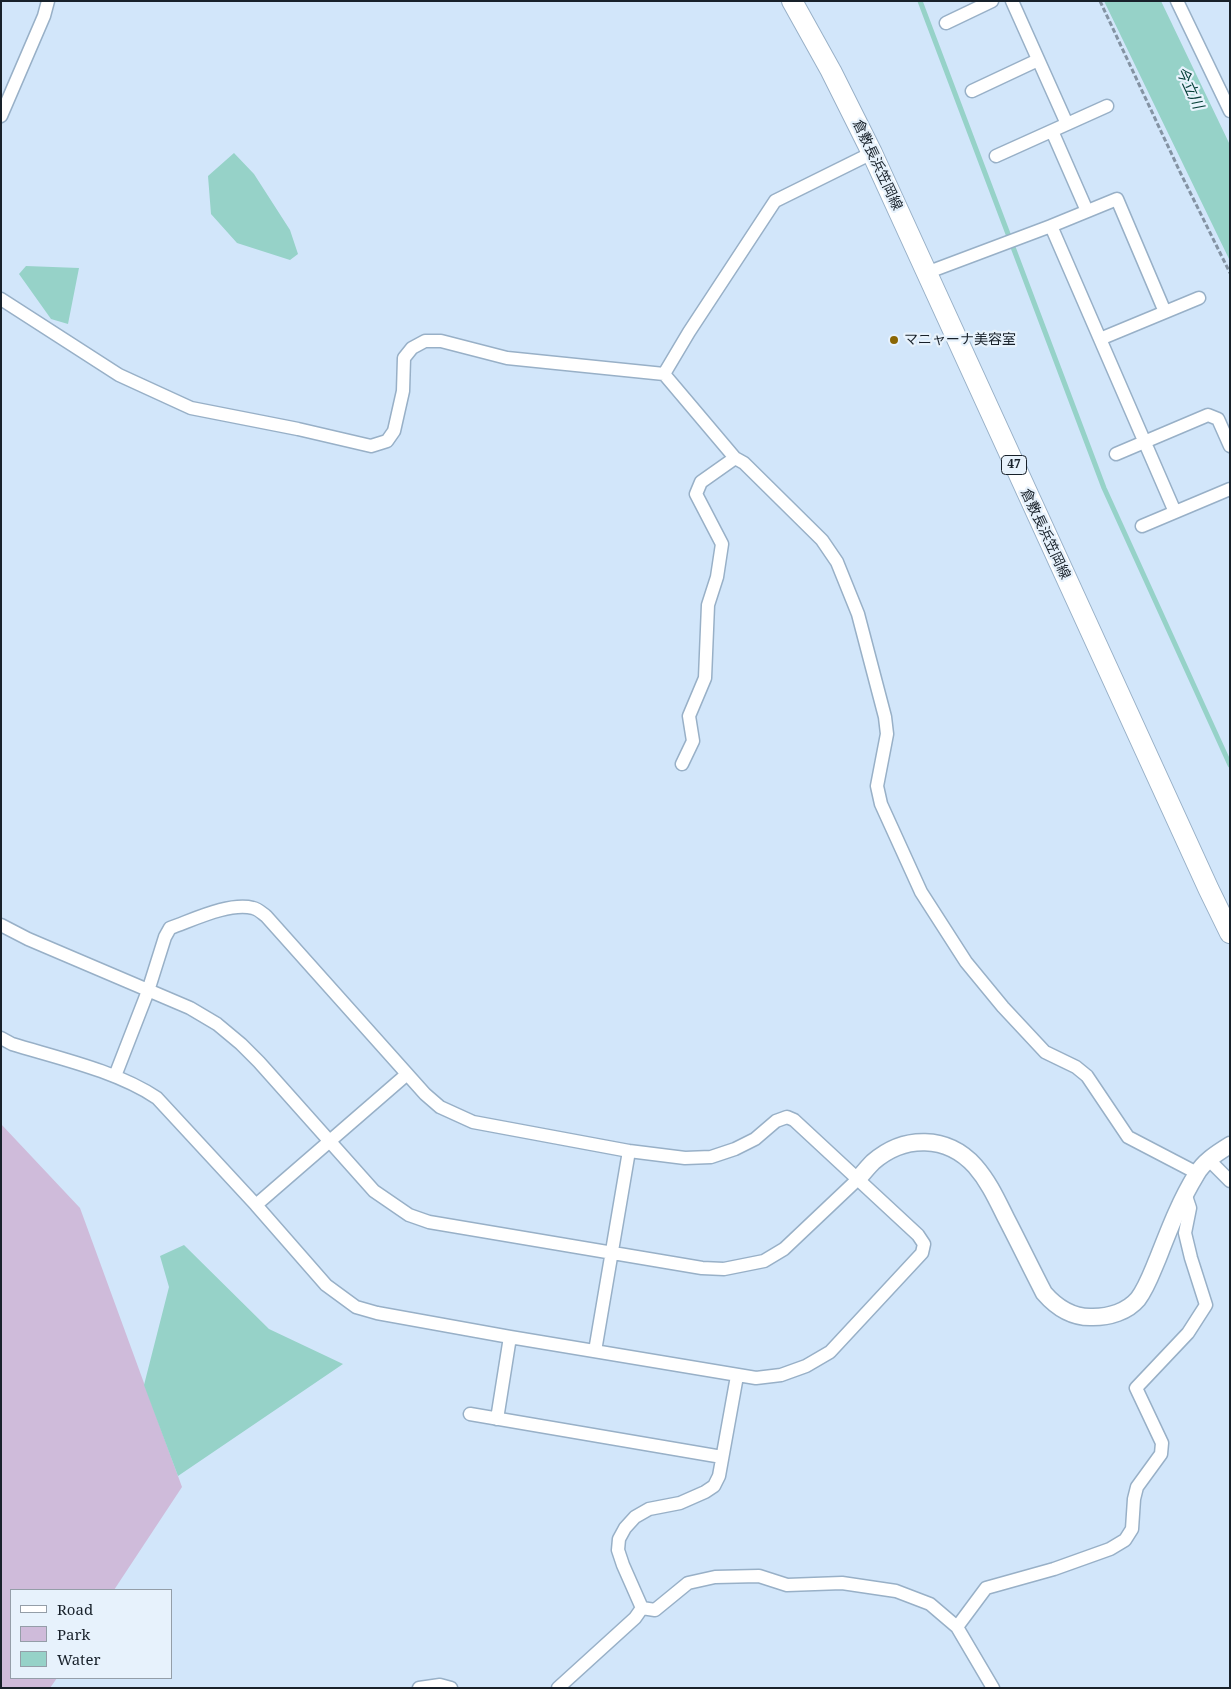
<!DOCTYPE html>
<html>
<head>
<meta charset="utf-8">
<style>
	body { margin:0 }
	#map { position:relative; width:1231px; height:1689px; overflow:hidden; background:#d2e6fa; font-family:"Noto Serif",serif }
	canvas { display:block }
	.frame { position:absolute; inset:0; border:2px solid #18212a; pointer-events:none }
	.legend { position:absolute; left:10px; top:1589px; width:162px; height:90px; box-sizing:border-box; background:#e7f2fc; border:1px solid #949ea8; margin:0; padding:6px 9px; list-style:none; font-size:15px; color:#18212a }
	.legend li { display:flex; align-items:center; gap:10px; height:25px }
	.legend b { width:25px; border:1px solid #949ea8 }
</style>
</head>
<body>
<div id="map">
<canvas width="1231" height="1689"></canvas>
<div class="frame"></div>
<ul class="legend">
<li><b style="height:6px;background:#fff"></b>Road</li>
<li><b style="height:14px;background:#cfbbda"></b>Park</li>
<li><b style="height:14px;background:#96d2c8"></b>Water</li>
</ul>
</div>
<script>
const ctx = document.querySelector('canvas').getContext('2d');
ctx.lineJoin = 'round';
function paint(path, color) {
  ctx.fillStyle = color;
  ctx.fill(path, 'evenodd');
}
function strokePath(path, color, width, dash) {
  ctx.strokeStyle = color;
  ctx.lineWidth = width;
  ctx.lineCap = dash ? 'butt' : 'round';
  ctx.setLineDash(dash || []);
  ctx.stroke(path);
}
function drawText(font, color, halo, rows, align = 'center') {
  ctx.font = font + ' "Noto Serif","Noto Sans JP",serif';
  ctx.lineWidth = 4.5;
  ctx.setLineDash([]);
  ctx.textBaseline = 'middle';
  ctx.strokeStyle = halo;
  ctx.fillStyle = color;
  for (const [text, x, y, turn = 0] of rows) {
    ctx.save();
    ctx.translate(x, y);
    ctx.rotate((+turn || 0) * Math.PI / 180);
    ctx.textAlign = isNaN(turn) ? turn : align;
    if (halo) ctx.strokeText(text, 0, 0);
    ctx.fillText(text, 0, 0);
    ctx.restore();
  }
}
paint(new Path2D(`
	M1 1124 80 1208 182 1487 114 1590H11V1678H57L50 1688H1Z`), '#cfbbda');
paint(new Path2D(`
	M1104 1H1161L1230 145V261Z
	M234 153 254 174 290 230 298 254 290 260 237 243 211 214 208 176Z
	M26 266 79 268 68 324 51 319 19 274Z
	M184 1245 269 1329 343 1364 178 1476 144 1385 169 1287 160 1256Z`), '#96d2c8');
strokePath(new Path2D(`
	M920 1 1104 488 1230 765`), '#96d2c8', 5);
const minor = new Path2D(`
	M1012 1 1067 124
	M1177 1 1230 111
	M946 23 992 1
	M972 91 1038 60
	M1 116 44 16 48 1
	M1052 131 1087 211
	M996 156 1107 106
	M1051 226 1175 512
	M926 273 1051 226 1117 199 1165 312
	M1 299 119 375 191 408 298 429 371 446 387 441 394 431 403 391 404 358 412 348 425 341H441L507 358 664 374 735 458 744 463 822 540 837 562 858 614 885 717 887 734 877 786 881 804 921 892 966 962 1003 1007 1045 1052 1076 1067 1087 1076 1128 1137 1197 1173
	M1100 339 1199 298
	M664 374 689 332 775 201 872 153
	M1116 454 1208 415 1218 419 1230 446
	M1142 526 1230 489
	M682 764 693 741 689 716 705 678 708 605 717 577 722 544 696 494 701 482 735 458
	M1 925 28 939 190 1008 217 1024 241 1044 259 1062 374 1191 409 1215 429 1222 702 1268 724 1269 764 1261 784 1249 858 1179
	M1 1038 12 1044C58 1058 117 1071 157 1098L256 1205 326 1285 356 1307 377 1313 510 1337 756 1378 781 1375 806 1366 830 1352 922 1253 924 1244 918 1235 794 1120 787 1117 776 1121 755 1139 735 1149 711 1157 685 1158 629 1151 473 1122 440 1107 425 1094 266 916C262 913 258 909 253 908 229 902 193 920 170 928L165 937 148 991 115 1076
	M1209 1160 1230 1181
	M256 1205 406 1075
	M595 1351 629 1151
	M470 1414 722 1457
	M497 1419 510 1337
	M642 1608 655 1610 688 1583 715 1577 759 1576 787 1585 842 1583 896 1591 930 1604 957 1627 993 1688
	M642 1608 623 1565 618 1550 619 1539 625 1528 635 1517 649 1509 680 1503 705 1492 714 1486 719 1476 737 1376
	M957 1627 986 1588 1054 1569 1110 1549 1125 1540 1132 1529 1134 1499 1137 1487 1161 1454 1162 1443 1136 1388 1188 1333 1206 1305 1191 1258 1185 1233 1190 1208 1185 1193
	M419 1688 440 1685 451 1688
	M558 1688 635 1618 642 1608`);
const tertiary = new Path2D(`
	M858 1179C863 1173 868 1167 873 1162 904 1135 947 1135 975 1166 989 1182 997 1200 1006 1218 1019 1243 1031 1268 1044 1293 1057 1308 1073 1318 1093 1317 1109 1317 1127 1312 1138 1299 1147 1287 1152 1272 1158 1258 1169 1230 1180 1201 1196 1175 1203 1162 1217 1153 1230 1145`);
const primary = new Path2D(`
	M792 1 831 71 872 153 1209 890 1230 933`);
strokePath(minor, '#98b0c7', 15);
strokePath(tertiary, '#98b0c7', 19);
strokePath(primary, '#98b0c7', 22);
strokePath(new Path2D(`
	M1100 1 1181 174 1230 273`), '#8493a3', 3, [5, 2.5]);
strokePath(minor, '#fff', 12);
strokePath(tertiary, '#fff', 16);
strokePath(primary, '#fff', 20);
for (const [x, y, r, color] of [
	[894,340,5,"#8a6604"]
]) {
  const dot = new Path2D();
  dot.arc(x, y, r, 0, 2 * Math.PI);
  ctx.fillStyle = color;
  ctx.fill(dot);
  strokePath(dot, '#e7f2fc', 2);
}
for (const [x, y, w] of [
	[1014,465,25]
]) {
  const box = new Path2D();
  box.roundRect(x - w / 2, y - 9.5, w, 19, 4);
  ctx.fillStyle = '#e7f2fc';
  ctx.fill(box);
  strokePath(box, '#18212a', 1);
}
drawText('bold 12px', '#18212a', null, [
	["47",1014,465]
]);
drawText('14px', '#18212a', '#e7f2fc', [
	["倉敷長浜笠岡線",877,165,65],
	["倉敷長浜笠岡線",1045,534,65]
]);
drawText('14px', '#18212a', '#e7f2fc', [
	["マニャーナ美容室",904,340]
], 'left');
drawText('italic 15px', '#074039', '#e7f2fc', [
	["今立川",1189,88,65]
]);
</script>
</body>
</html>
